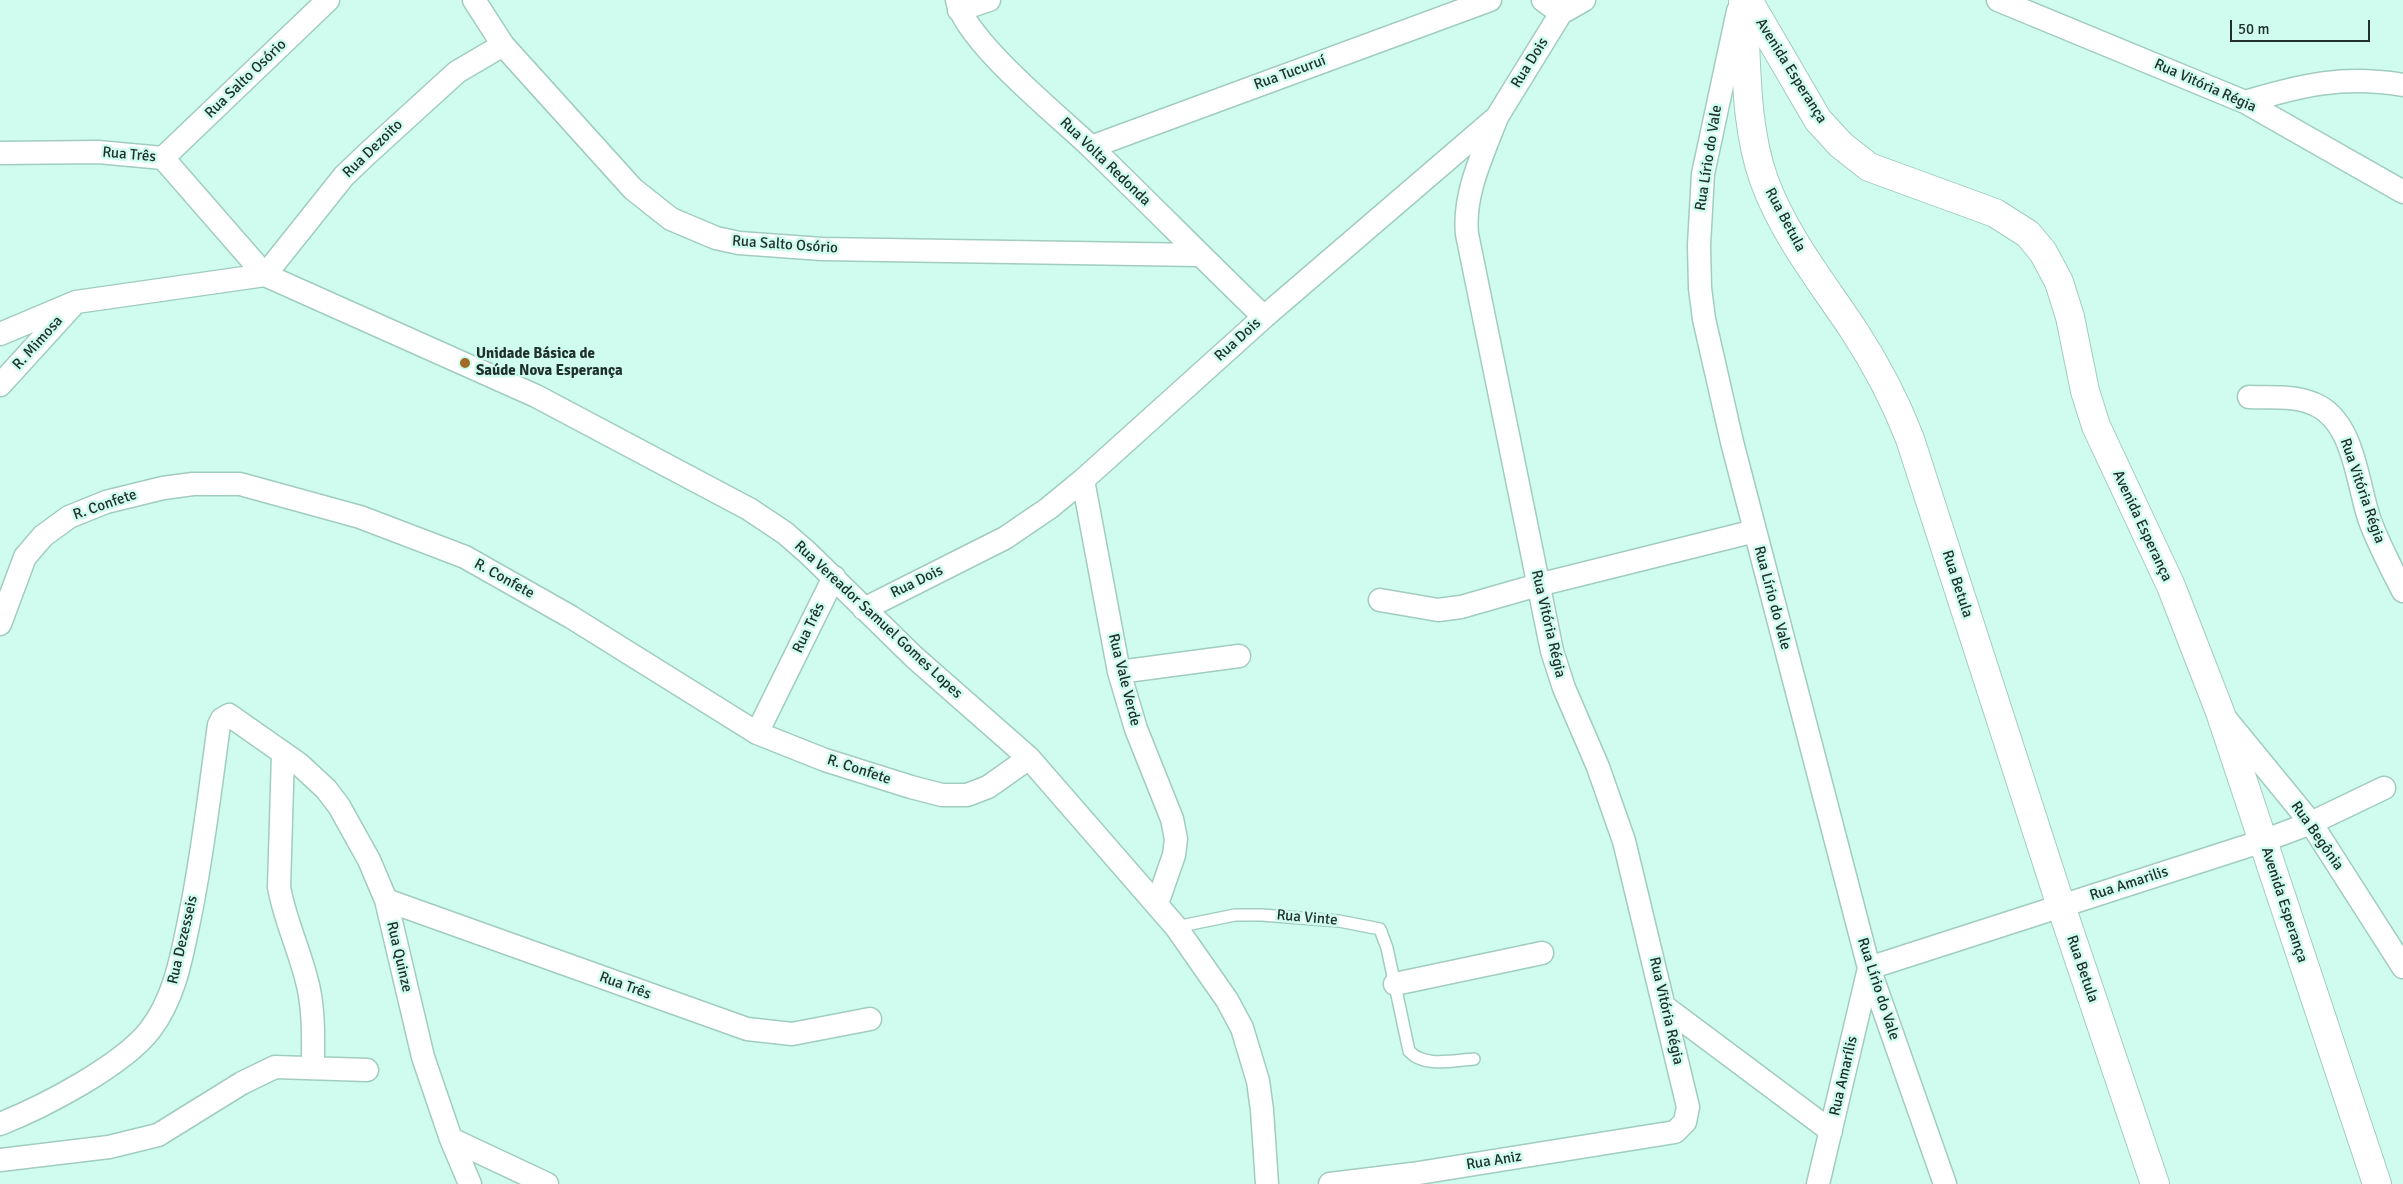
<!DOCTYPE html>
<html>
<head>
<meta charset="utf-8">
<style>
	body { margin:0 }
	#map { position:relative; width:2403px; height:1184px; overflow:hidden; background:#d0fcf0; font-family:Signika,sans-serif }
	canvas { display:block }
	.scale { position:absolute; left:2230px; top:20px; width:140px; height:22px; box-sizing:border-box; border:2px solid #20312c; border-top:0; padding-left:6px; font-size:15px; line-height:18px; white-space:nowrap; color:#20312c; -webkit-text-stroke:4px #d0fcf0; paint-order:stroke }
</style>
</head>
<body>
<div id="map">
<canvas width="2403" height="1184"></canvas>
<div class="scale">50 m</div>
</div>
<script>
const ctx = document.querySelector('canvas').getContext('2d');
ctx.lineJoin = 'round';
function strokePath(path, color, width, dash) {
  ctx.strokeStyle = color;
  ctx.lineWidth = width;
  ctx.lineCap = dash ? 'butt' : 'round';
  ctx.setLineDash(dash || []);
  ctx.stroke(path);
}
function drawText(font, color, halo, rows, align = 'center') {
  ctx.font = font + ' Signika,sans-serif';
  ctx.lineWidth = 5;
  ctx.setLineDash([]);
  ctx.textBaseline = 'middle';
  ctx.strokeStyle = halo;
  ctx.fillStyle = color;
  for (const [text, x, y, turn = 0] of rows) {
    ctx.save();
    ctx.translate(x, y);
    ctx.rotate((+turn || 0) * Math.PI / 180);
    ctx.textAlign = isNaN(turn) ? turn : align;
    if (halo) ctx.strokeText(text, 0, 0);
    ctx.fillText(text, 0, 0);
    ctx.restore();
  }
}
const service = new Path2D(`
	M1176 927 1235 915H1262L1339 921 1380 929 1387 948 1409 1051C1424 1068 1454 1060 1474 1059`);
const minor = new Path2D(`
	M474 0 503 45 633 189 671 219 716 238 739 243 822 249 1199 255
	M957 0C964 40 1060 117 1091 147 1149 203 1206 261 1264 317
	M1543 0 1561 13
	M1998 0 2245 102 2403 192
	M959 10 989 0
	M1738 11 1703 174 1699 245 1700 288 1704 319 1732 442 1869 968 1945 1184
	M2245 102C2302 85 2343 75 2403 85
	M1091 147 1490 0
	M0 153 98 152 163 158 265 275 536 396 749 509 785 533 809 554 914 657 1029 758 1176 927 1227 1000 1242 1028 1258 1081 1262 1110 1267 1184
	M163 158 328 0
	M265 275 344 176 367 154 457 72 503 45
	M0 334 76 302 265 275
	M0 385 72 306
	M2249 397C2271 398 2294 395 2314 404 2355 421 2357 485 2370 521 2379 545 2391 568 2403 591
	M1083 480 1119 672 1136 729 1172 819 1176 839 1174 855 1157 904
	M1380 600 1438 610 1461 607 1538 585 1755 531
	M864 609 1005 538 1049 508 1083 480 1264 317 1497 117 1561 13 1584 0
	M0 624 25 557 43 536 69 517 106 502 163 488 193 484H240L360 517 465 557 571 617 757 733 825 760 911 787 942 795H967L988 787 1029 758
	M1119 672 1239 656
	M2225 718 2311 823 2403 967
	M757 733 834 577
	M283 754 279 887C285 922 302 955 309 990 314 1015 313 1041 313 1067
	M386 900 747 1029 792 1034 870 1019
	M1869 968 2263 841 2311 823 2384 788
	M1395 984 1542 953
	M1665 1007 1831 1131
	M0 1124C43 1107 122 1066 150 1030 175 998 182 955 190 916 203 853 210 789 219 725L222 719 229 715 299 764 326 789 339 806 369 860 386 900 423 1057 451 1139 547 1184
	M451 1139 470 1184
	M0 1160 109 1147 158 1135 242 1083 275 1067 367 1070
	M1330 1184 1412 1174 1675 1132 1685 1122 1688 1107 1624 841 1598 767 1564 688 1552 651 1467 234C1463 194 1483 154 1497 117
	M1818 1184 1869 968`);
const tertiary = new Path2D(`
	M1743 0C1747 59 1744 124 1764 180 1784 235 1821 281 1853 329 1876 364 1895 400 1910 439L2061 906 2155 1184
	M1748 0 1818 120 1841 145 1869 167 1995 213 2028 234 2043 252 2059 282 2070 317 2085 391 2096 426 2171 586 2220 712 2377 1184`);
strokePath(service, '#a1ccc0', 14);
strokePath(minor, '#a1ccc0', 25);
strokePath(tertiary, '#a1ccc0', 30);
strokePath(service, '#fff', 11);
strokePath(minor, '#fff', 22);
strokePath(tertiary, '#fff', 28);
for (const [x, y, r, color] of [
	[465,363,6,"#a16a25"]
]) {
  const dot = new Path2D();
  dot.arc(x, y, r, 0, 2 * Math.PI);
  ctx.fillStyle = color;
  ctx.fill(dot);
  strokePath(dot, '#d0fcf0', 2);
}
drawText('15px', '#20312c', '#d0fcf0', [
	["Rua Dois",1530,63,-58],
	["Avenida Esperança",1791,71,58],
	["Rua Tucuruí",1290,73,-20],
	["Rua Salto Osório",246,79,-44],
	["Rua Vitória Régia",2205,86,24],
	["Rua Dezoito",373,149,-44],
	["Rua Três",129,155,5],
	["Rua Lírio do Vale",1709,158,-81],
	["Rua Volta Redonda",1105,162,44],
	["Rua Betula",1785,220,62],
	["Rua Salto Osório",785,245,4],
	["Rua Dois",1238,340,-42],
	["R. Mimosa",38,343,-48],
	["Rua Vitória Régia",2362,491,71],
	["R. Confete",105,505,-19],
	["Avenida Esperança",2142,526,65],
	["R. Confete",504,579,29],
	["Rua Dois",917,582,-26],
	["Rua Betula",1957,584,72],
	["Rua Lírio do Vale",1772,598,75],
	["Rua Vereador Samuel Gomes Lopes",878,620,43],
	["Rua Vitória Régia",1548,624,77],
	["Rua Três",809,628,-64],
	["Rua Vale Verde",1124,680,76],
	["R. Confete",859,770,18],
	["Rua Begônia",2317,836,55],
	["Rua Amarilis",2129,884,-18],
	["Avenida Esperança",2284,905,72],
	["Rua Vinte",1307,918,5],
	["Rua Dezesseis",183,940,-77],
	["Rua Quinze",399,957,77],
	["Rua Betula",2082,969,71],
	["Rua Três",625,986,20],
	["Rua Lírio do Vale",1878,989,72],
	["Rua Vitória Régia",1666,1011,77],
	["Rua Amarílis",1844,1076,-77],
	["Rua Aniz",1494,1161,-9]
]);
drawText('bold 15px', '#20312c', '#d0fcf0', [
	["Unidade Básica de",476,354],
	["Saúde Nova Esperança",476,371]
], 'left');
</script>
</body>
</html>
